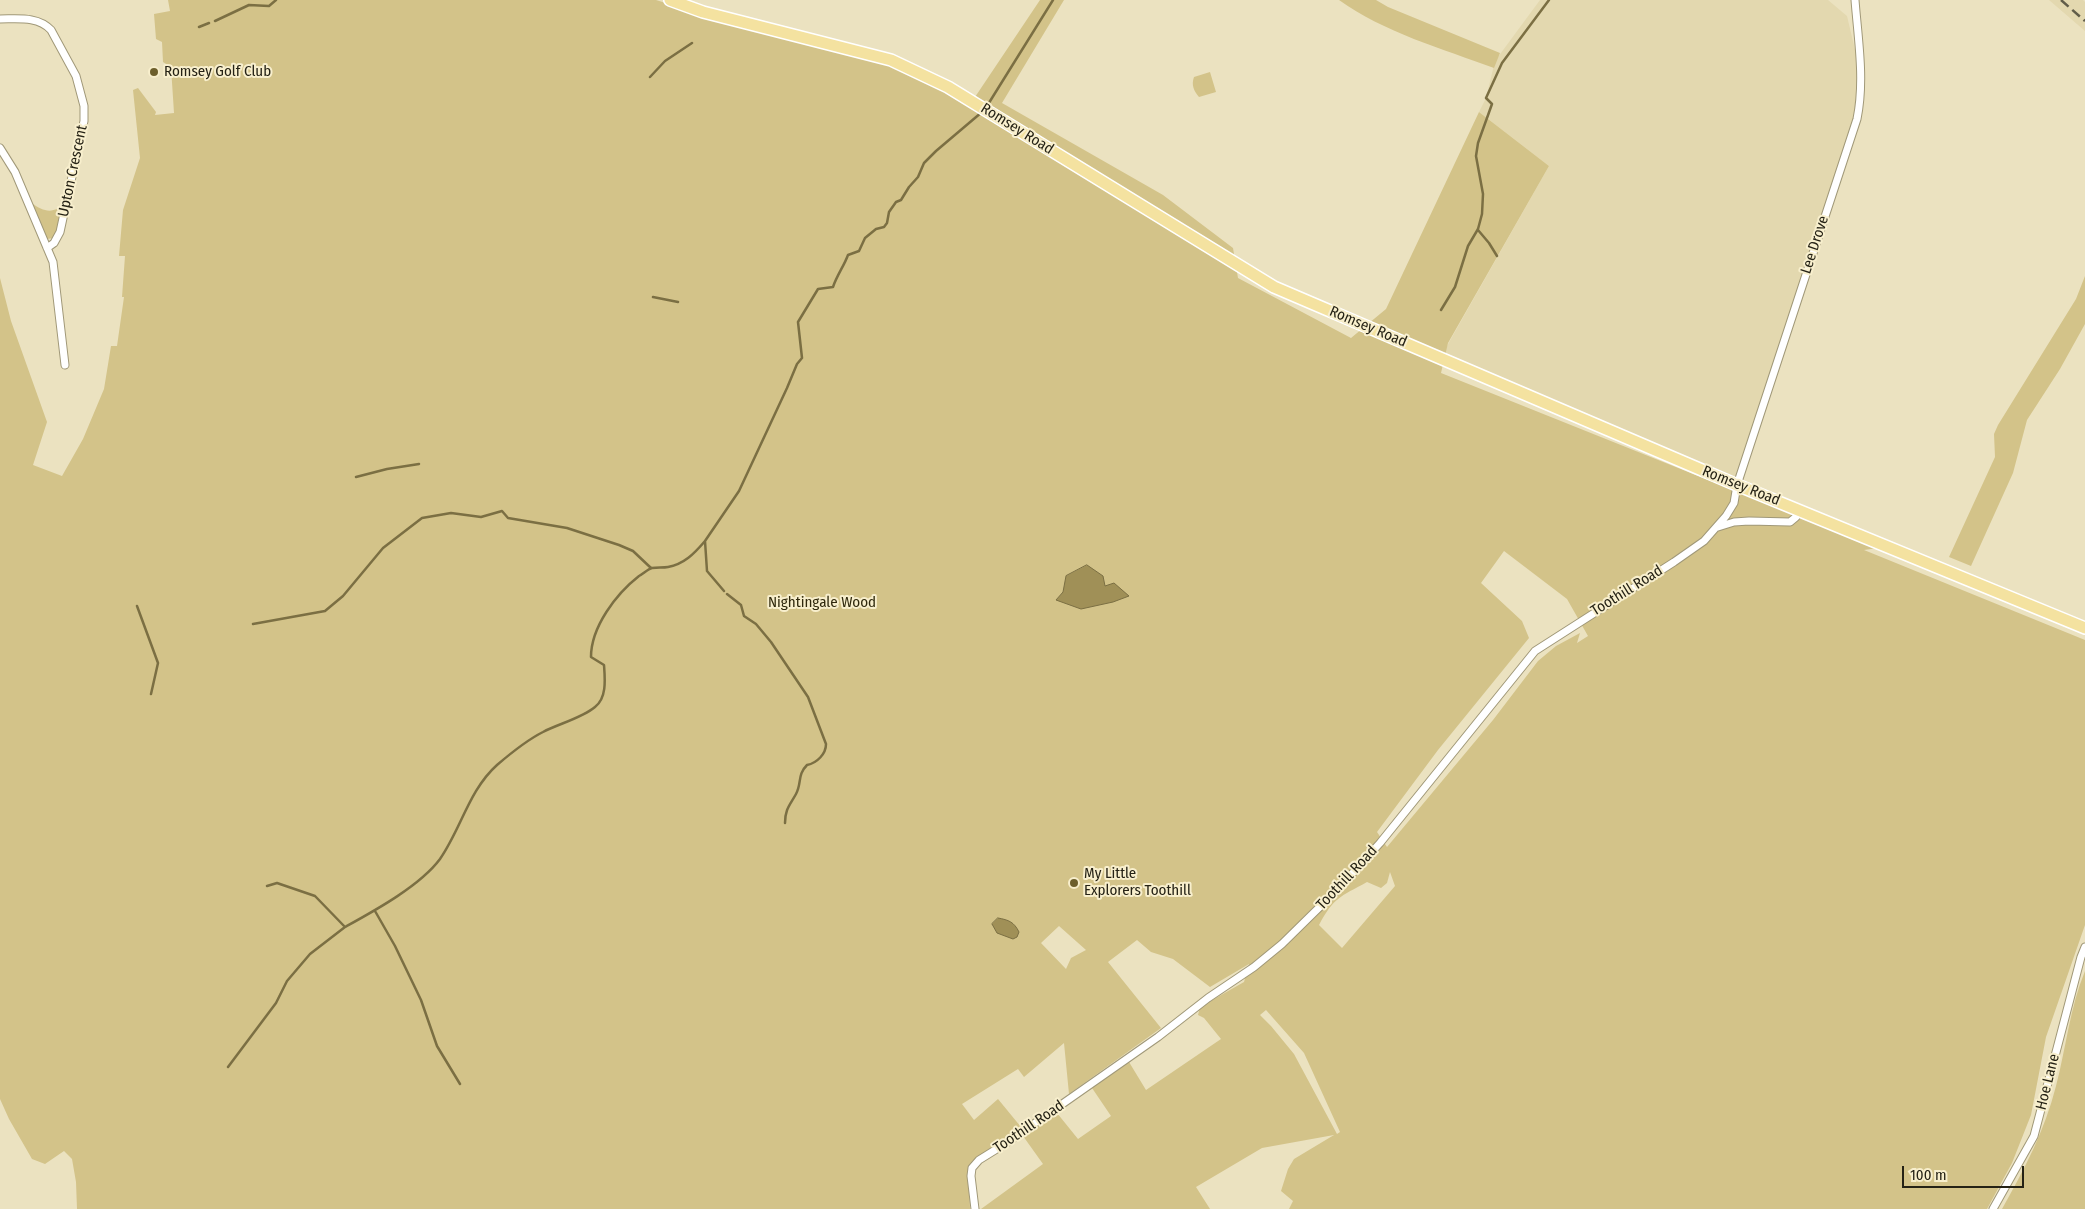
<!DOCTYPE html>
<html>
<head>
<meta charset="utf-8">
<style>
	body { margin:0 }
	#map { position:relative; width:2085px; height:1209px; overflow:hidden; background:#ebe2c0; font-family:"Fira Sans Condensed",sans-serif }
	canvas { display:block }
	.scale { position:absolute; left:1902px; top:1166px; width:122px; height:22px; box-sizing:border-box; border:2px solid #252215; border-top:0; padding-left:6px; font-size:15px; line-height:18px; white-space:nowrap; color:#252215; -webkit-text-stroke:4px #f8efcd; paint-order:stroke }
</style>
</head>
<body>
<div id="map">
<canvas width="2085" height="1209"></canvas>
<div class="scale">100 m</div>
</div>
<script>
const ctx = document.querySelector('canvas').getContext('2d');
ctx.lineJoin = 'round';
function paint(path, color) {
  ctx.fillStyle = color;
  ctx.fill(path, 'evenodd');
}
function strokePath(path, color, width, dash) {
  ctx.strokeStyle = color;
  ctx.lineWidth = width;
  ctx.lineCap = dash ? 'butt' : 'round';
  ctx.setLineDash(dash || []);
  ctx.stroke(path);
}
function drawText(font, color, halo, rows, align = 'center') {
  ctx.font = font + ' "Fira Sans Condensed",sans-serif';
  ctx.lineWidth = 4;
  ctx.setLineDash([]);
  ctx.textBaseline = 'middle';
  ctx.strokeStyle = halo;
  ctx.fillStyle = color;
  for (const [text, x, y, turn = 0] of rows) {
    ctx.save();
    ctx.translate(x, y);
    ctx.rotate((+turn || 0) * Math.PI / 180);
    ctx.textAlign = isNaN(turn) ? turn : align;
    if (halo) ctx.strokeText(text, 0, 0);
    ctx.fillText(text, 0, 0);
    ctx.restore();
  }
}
paint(new Path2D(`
	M1540 0H1828L1847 16 1861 75 1860 101 1737 485 1439 360 1549 166 1479 112 1486 98 1495 61Z
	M2049 0H2083L2085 2V31Z`), '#e3d8af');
paint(new Path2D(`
	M168 0H656L730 23 889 65 944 91 969 106 1040 0H1064L1002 103 1163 195 1233 248 1238 278 1351 338 1386 309 1479 112 1549 166 1448 343 1441 373 1878 548 1864 550 2085 640V925L2046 1037 2031 1115 2012 1163 1987 1209H1289L1293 1201 1281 1191 1288 1169 1294 1159 1334 1135 1262 1148 1196 1187 1210 1209H981L1043 1164 1023 1136 1057 1113 1078 1139 1111 1116 1092 1088 1129 1062 1146 1090 1221 1039 1204 1018 1198 1015 1200 1007 1244 982 1249 964 1210 987 1173 959 1151 952 1137 940 1108 962 1161 1028 1069 1094 1064 1043 1024 1077 1018 1069 962 1104 974 1120 998 1099 1021 1127 1004 1142 976 1158 971 1165 969 1171 970 1209H77L76 1182 72 1159 64 1151 45 1164 32 1159 9 1119 0 1099V278L11 321 47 422 33 465 62 476 83 439 104 389 111 346H117L124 297H122L125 256H119L123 210 140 158 133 90 138 88 156 112 155 115 174 113 171 67 163 62 162 42 156 39 154 14 170 11ZM1504 551 1567 599 1588 636 1577 643 1580 633 1556 646 1538 661 1493 720 1387 847 1377 832 1438 750 1529 638 1522 621 1481 583ZM1105 587 1056 600 1063 592ZM1390 872 1395 886 1342 948 1319 925C1334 897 1340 897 1367 882L1381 888 1387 883ZM1059 926 1086 950 1071 958 1066 969 1041 943ZM1266 1010 1304 1053 1340 1132 1337 1134 1294 1054 1271 1026 1260 1015Z
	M1339 0H1376L1388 7 1500 53 1494 68C1443 49 1383 32 1339 0Z
	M1210 72 1216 92 1199 97C1194 91 1191 85 1194 77Z
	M64 201 57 232 54 238 47 239 32 203C43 212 56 215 64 201Z
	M2085 276V324L2060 369 2027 420 2013 473 1971 566 1949 557 1995 457 1994 434 1998 425 2076 299Z
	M2085 971V1209H2002C2024 1170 2045 1130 2056 1086 2066 1048 2070 1007 2085 971Z`), '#d3c389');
const water = new Path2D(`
	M1087 565 1103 576 1105 586 1114 583 1129 596 1113 602 1081 609 1056 600 1063 592 1066 576Z
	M998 918C1009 920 1014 922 1019 932L1017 937 1013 939 997 933 992 924Z`);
paint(water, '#a09057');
strokePath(water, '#7b6f43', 1);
strokePath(new Path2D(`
	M215 21 249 5 269 6 276 0
	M199 27 209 23
	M650 77 665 61 692 43
	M987 106 1053 0
	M1478 230 1489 243 1497 256
	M653 297 678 302
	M1441 310 1455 287 1468 246 1478 229 1482 214 1483 194 1476 156 1478 143 1492 104 1486 98 1502 63 1549 0
	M356 477 387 469 419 464
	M724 591 707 571 705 541 739 491 787 388 797 364 802 358 798 322 818 289 833 287C837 275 844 266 848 255L859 251 865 238 876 229 884 227 887 223 889 212 896 202 901 200 909 187 918 177 924 163 936 151 982 112
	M727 594 741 605 744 616 756 624 771 642 808 697 826 744C826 754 817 763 807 765 797 775 802 783 796 794 790 805 785 809 785 823
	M137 606 158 663 151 694
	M253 624 325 611 343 596 383 548 422 518 451 513 481 517 502 511 508 518 567 528 619 545 633 551 651 568
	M375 911 395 946 421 1000 437 1046 460 1084
	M345 927C374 911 420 886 440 859 461 829 469 790 497 765 511 753 527 740 543 732 558 724 582 718 595 707 607 698 605 679 604 665L591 657C591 627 616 594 639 576 643 574 648 569 652 568 657 567 663 568 668 567 684 564 694 554 705 541
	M228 1067 276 1003 287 981 310 954 345 927 315 896 277 883 267 886`), '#7b6f43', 2.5);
const minor = new Path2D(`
	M0 19C18 19 38 16 51 30L76 76 84 106V121L60 232 54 243 47 248
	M0 148 15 172 53 262 65 365
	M1718 527 1734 522 1749 521 1790 522 1796 517 1801 510
	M975 1209 971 1176 972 1168 979 1160 1008 1142 1158 1037 1208 998 1254 967 1282 944 1339 888 1380 843 1535 651 1674 562 1704 541 1726 516 1734 503 1737 485 1857 119C1865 80 1858 39 1855 0
	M1993 1209 2034 1136 2081 957 2085 947`);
const primary = new Path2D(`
	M670 0 703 12 891 60 948 87 1274 287 1737 485 2085 628`);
strokePath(minor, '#a09878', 9);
strokePath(primary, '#fff', 14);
strokePath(minor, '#fff', 7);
strokePath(primary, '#f4e2a0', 11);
strokePath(new Path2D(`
	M2061 0 2085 21`), '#615d49', 2.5, [10, 5]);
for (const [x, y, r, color] of [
	[154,72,5,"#6d5f2c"],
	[1074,883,5,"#6d5f2c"]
]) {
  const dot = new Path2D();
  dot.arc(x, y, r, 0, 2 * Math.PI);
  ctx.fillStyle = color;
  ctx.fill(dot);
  strokePath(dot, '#f8efcd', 2);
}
drawText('15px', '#252215', '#f8efcd', [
	["Romsey Golf Club",164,72],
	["My Little",1084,874],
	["Explorers Toothill",1084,891]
], 'left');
drawText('15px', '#252215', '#f8efcd', [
	["Romsey Road",1017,129,32],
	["Upton Crescent",73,171,-78],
	["Lee Drove",1815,245,-72],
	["Romsey Road",1368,327,23],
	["Romsey Road",1741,486,22],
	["Toothill Road",1627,591,-32],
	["Toothill Road",1347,878,-47],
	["Hoe Lane",2048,1082,-76],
	["Toothill Road",1029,1127,-34]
]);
drawText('15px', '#30290d', '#f8efcd', [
	["Nightingale Wood",822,603]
]);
</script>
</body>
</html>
